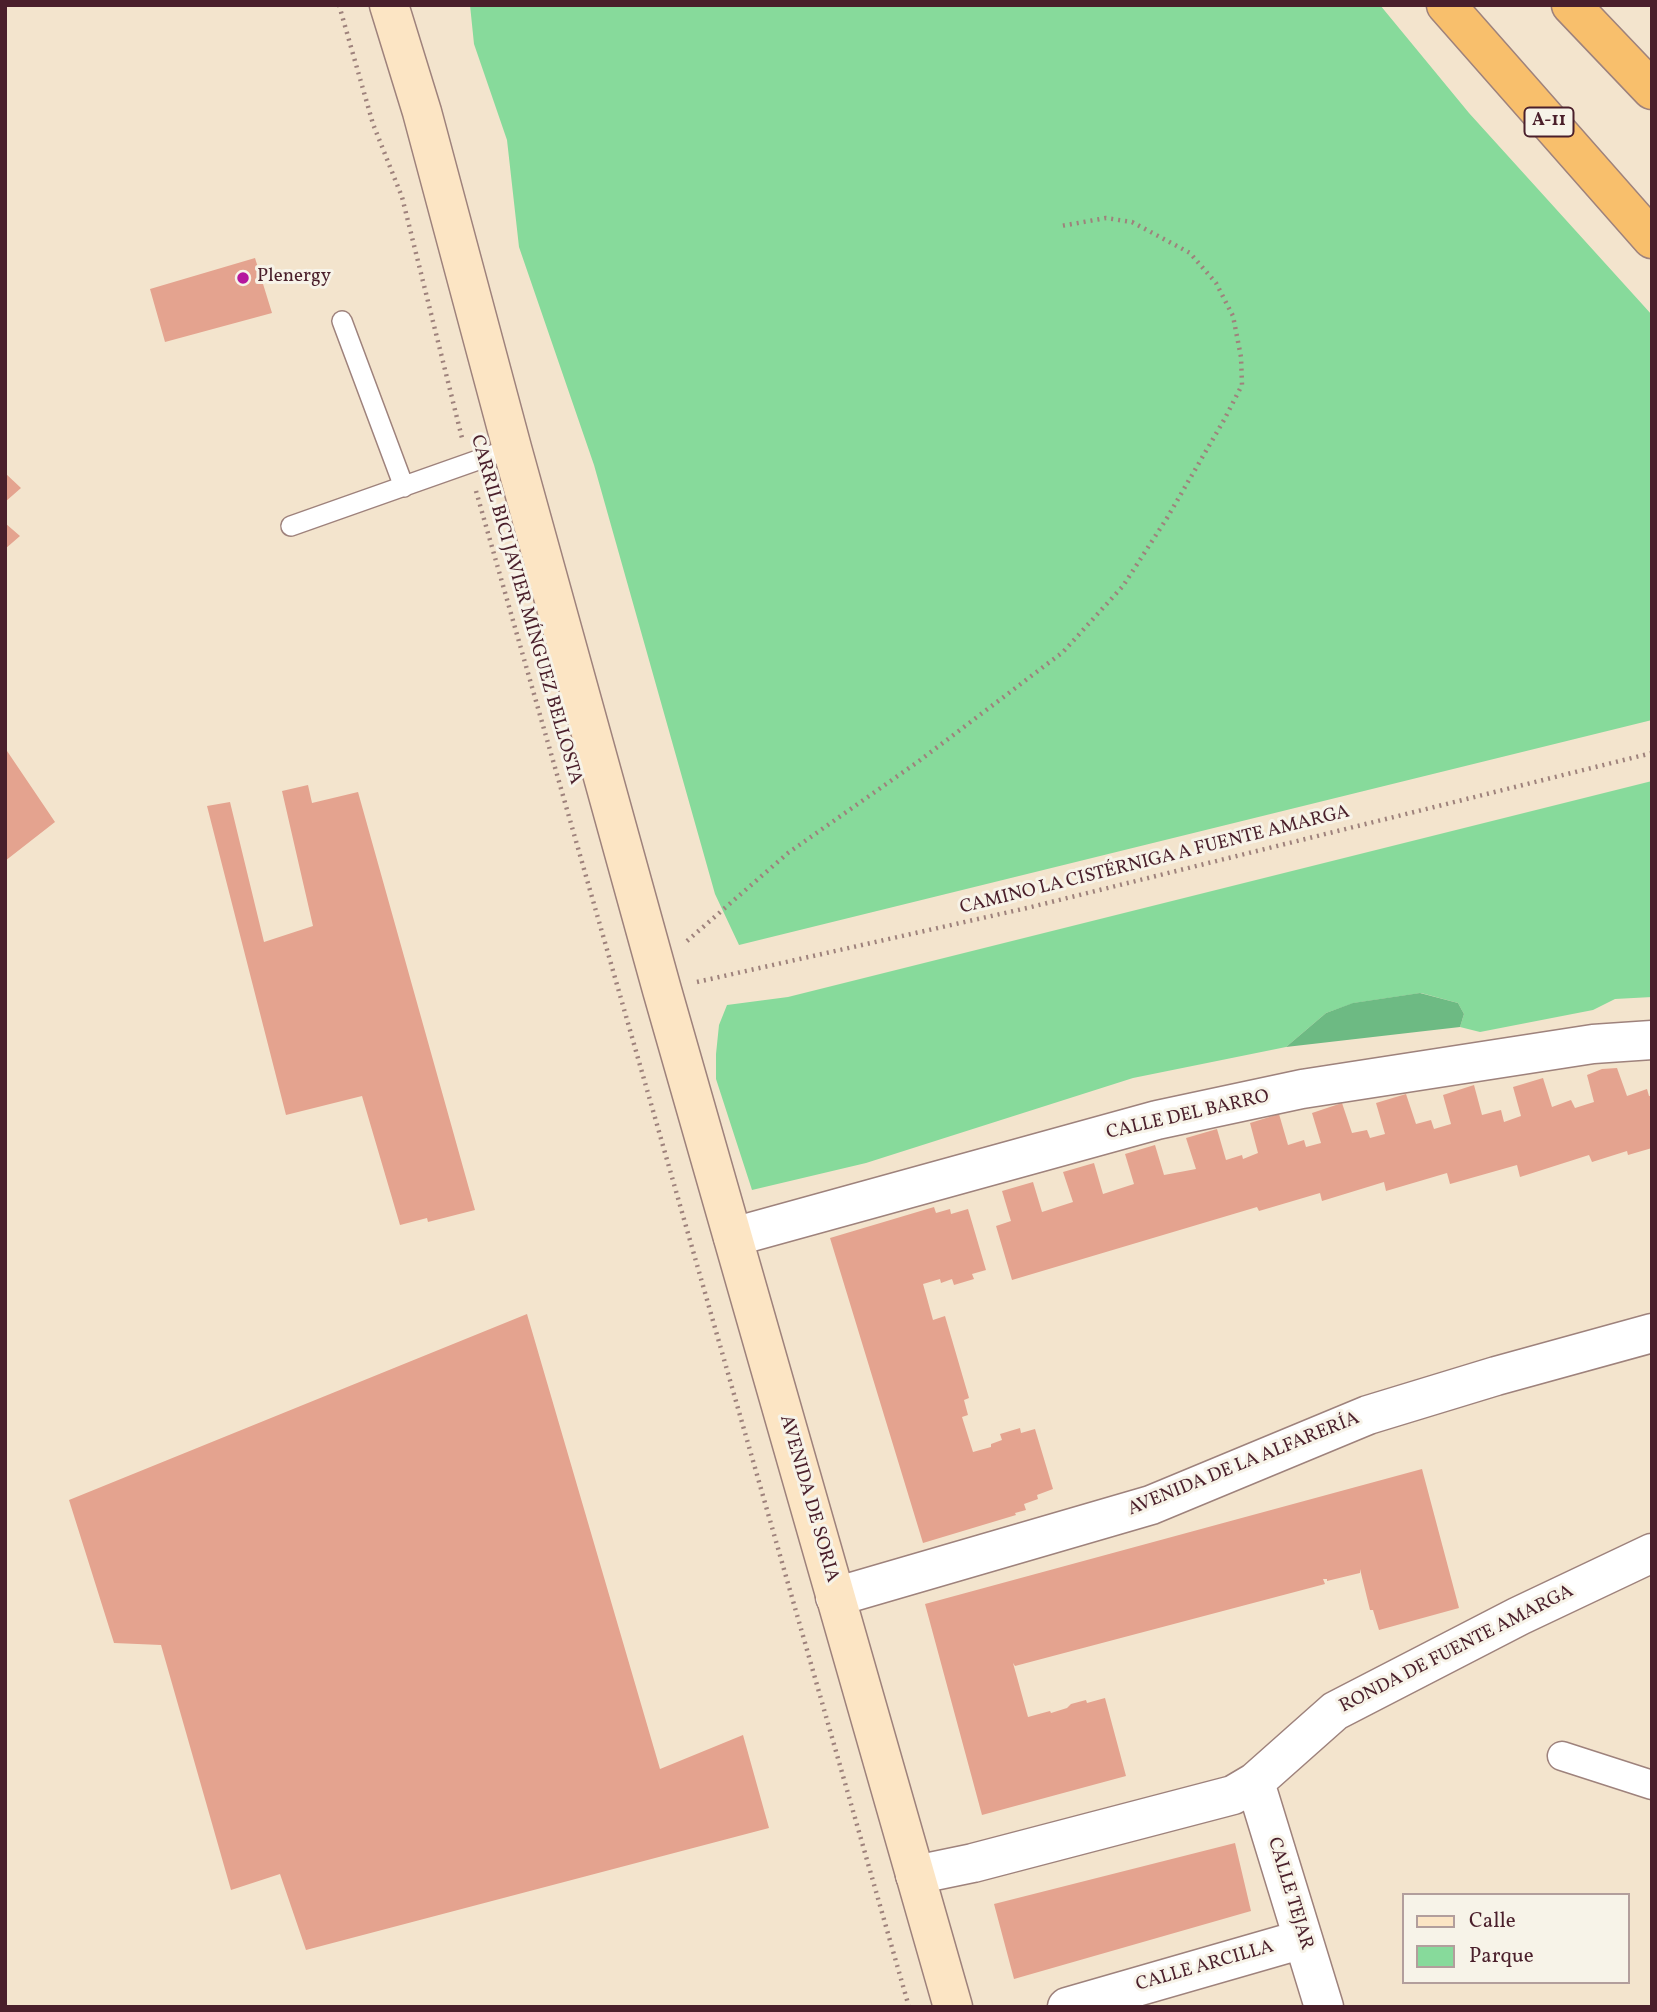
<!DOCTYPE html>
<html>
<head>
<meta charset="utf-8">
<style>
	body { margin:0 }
	#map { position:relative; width:1657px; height:2012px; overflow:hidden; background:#f3e4cd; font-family:Vollkorn,serif }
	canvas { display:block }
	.frame { position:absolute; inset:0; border:7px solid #4a1f2b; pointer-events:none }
	.legend { position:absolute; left:1402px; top:1893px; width:228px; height:91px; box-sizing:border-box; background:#f7f3e8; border:2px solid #b29e9c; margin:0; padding:9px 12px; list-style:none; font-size:21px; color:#4a1f2b }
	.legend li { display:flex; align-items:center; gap:14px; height:35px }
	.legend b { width:35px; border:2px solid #b29e9c }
</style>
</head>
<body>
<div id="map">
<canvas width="1657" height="2012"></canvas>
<div class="frame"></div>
<ul class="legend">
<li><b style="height:9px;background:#fce5c4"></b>Calle</li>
<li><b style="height:19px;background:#87da9b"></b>Parque</li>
</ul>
</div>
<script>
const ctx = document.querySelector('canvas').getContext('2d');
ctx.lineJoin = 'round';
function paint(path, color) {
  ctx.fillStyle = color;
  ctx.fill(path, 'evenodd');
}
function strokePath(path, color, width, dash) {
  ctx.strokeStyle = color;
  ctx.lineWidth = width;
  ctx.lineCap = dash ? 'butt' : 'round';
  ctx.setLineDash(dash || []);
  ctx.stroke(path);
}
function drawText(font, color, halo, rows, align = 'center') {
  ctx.font = font + ' Vollkorn,serif';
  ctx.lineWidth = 6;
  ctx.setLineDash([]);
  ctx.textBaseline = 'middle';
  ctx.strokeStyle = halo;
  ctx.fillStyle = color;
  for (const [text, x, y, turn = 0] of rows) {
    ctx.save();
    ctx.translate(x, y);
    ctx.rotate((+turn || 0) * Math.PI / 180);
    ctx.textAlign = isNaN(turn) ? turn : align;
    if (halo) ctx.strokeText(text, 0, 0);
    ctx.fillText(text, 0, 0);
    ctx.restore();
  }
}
paint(new Path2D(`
	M470 5H1380L1469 113 1652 315V720L739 945 715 894 594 465 519 247 507 140 474 44Z
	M1652 781V997L1615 999 1593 1010 1480 1032 1460 1027 1464 1014 1458 1003 1421 993 1354 1003 1326 1013 1286 1047 1133 1078 866 1163 752 1190 716 1079V1054L719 1025 727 1005 788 997Z`), '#87da9b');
paint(new Path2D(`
	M1420 993 1458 1003 1464 1014 1460 1027 1286 1047 1326 1013 1353 1003Z`), '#6dba83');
paint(new Path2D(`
	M255 258 272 313 165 342 150 289Z
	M5 473 21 488 5 502Z
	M5 523 20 536 5 549Z
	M5 748 55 822 5 861Z
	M308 785 312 803 358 792 475 1210 428 1222 427 1218 400 1225 362 1096 286 1115 207 806 230 802 264 942 313 926 282 791Z
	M1617 1068 1627 1096 1647 1089 1649 1096H1652V1148L1628 1155 1627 1151 1592 1162 1589 1155 1520 1177 1517 1165 1450 1184 1447 1173 1386 1191 1384 1182 1322 1201 1320 1193 1259 1211 1257 1207 1012 1280 996 1226 1011 1221 1002 1191 1033 1182 1042 1212 1073 1202 1063 1172 1094 1163 1103 1194 1134 1184 1125 1154 1155 1145 1164 1175 1196 1169 1186 1138 1217 1129 1226 1160 1242 1155 1243 1159 1258 1153 1250 1123 1279 1114 1288 1145 1304 1140 1306 1147 1321 1143 1312 1113 1342 1103 1352 1133 1367 1130 1370 1138 1385 1134 1376 1103 1406 1094 1416 1124 1431 1120 1434 1129 1451 1124 1443 1095 1474 1085 1482 1115 1501 1110 1504 1122 1521 1116 1513 1087 1543 1078 1552 1107 1571 1100 1575 1108 1594 1102 1587 1075 1602 1069Z
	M934 1207 936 1213 950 1209 951 1214 968 1209 986 1270 972 1274 974 1279 954 1285 952 1279 941 1283 940 1279 923 1284 933 1320 945 1316 969 1398 964 1400 968 1415 962 1417 973 1452 991 1447V1444L1002 1440 1000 1434 1020 1428 1021 1433 1035 1429 1053 1489 1037 1495 1038 1499 1024 1504 1026 1510 1015 1513 1016 1515 923 1543 830 1238Z
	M527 1314 660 1769 743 1735 769 1828 306 1950 280 1874 231 1890 161 1645 114 1643 69 1500Z
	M1422 1469 1459 1608 1379 1630 1373 1610H1370L1360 1569V1573L1327 1581V1579H1323L1325 1584 1015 1666 1013 1663 1028 1717 1050 1711 1051 1713 1067 1708 1071 1704 1086 1700 1087 1703 1105 1698 1126 1776 982 1815 925 1604Z
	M1235 1843 1251 1911 1014 1979 994 1904Z`), '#e4a38f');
const service = new Path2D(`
	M342 321 404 487
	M291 526 512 448`);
const pedestrian = new Path2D(`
	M1562 1756 1652 1785`);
const minor = new Path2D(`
	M733 1237 1157 1120 1302 1089 1593 1044 1652 1040
	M835 1597 1151 1505 1368 1415 1496 1376 1652 1333
	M1255 1782 1324 2007
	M915 1875 973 1863 1233 1795 1255 1782 1335 1711 1519 1616 1652 1553
	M1067 2007 1303 1939`);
const secondary = new Path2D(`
	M389 5 422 112 512 448 662 990 953 2007`);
const motorway = new Path2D(`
	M1446 5 1652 239
	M1571 5 1652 90`);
strokePath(service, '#9e827c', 22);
strokePath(pedestrian, '#9e827c', 31);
strokePath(minor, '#9e827c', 41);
strokePath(secondary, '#9e827c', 41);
strokePath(motorway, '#9e827c', 41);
strokePath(new Path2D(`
	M339 5 373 124 402 197 462 438
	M476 491 909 2007
	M687 941 788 853 919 761 1063 652 1123 586 1167 518 1224 420 1242 385 1241 357 1233 316 1216 283 1190 253 1132 222 1106 218 1061 226
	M697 982 1027 908 1652 753`), '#9e827c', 4.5, [2, 5]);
strokePath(service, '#fff', 19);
strokePath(pedestrian, '#fff', 28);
strokePath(minor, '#fff', 38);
strokePath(secondary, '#fce5c4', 38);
strokePath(motorway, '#f8bf6c', 38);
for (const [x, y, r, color] of [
	[243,278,7,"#b5179e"]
]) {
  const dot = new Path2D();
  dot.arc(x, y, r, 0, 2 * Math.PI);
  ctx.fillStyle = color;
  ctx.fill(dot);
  strokePath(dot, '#f7f3e8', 2.5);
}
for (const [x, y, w] of [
	[1549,122,49]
]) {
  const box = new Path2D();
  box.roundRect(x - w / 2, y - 14.5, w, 29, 5);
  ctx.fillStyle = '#f7f3e8';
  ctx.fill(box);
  strokePath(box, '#4a1f2b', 2);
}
drawText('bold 18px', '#4a1f2b', null, [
	["A-11",1549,122]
]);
drawText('19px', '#4a1f2b', '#f7f3e8', [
	["Plenergy",257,278]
], 'left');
drawText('19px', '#4a1f2b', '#f7f3e8', [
	["CARRIL BICI JAVIER MÍNGUEZ BELLOSTA",525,610,74],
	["CAMINO LA CISTÉRNIGA A FUENTE AMARGA",1155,861,-14],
	["CALLE DEL BARRO",1188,1116,-13],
	["AVENIDA DE LA ALFARERÍA",1244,1465,-22],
	["AVENIDA DE SORIA",808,1499,74],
	["RONDA DE FUENTE AMARGA",1457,1650,-27],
	["CALLE TEJAR",1289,1894,73],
	["CALLE ARCILLA",1205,1967,-16]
]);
</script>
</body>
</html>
